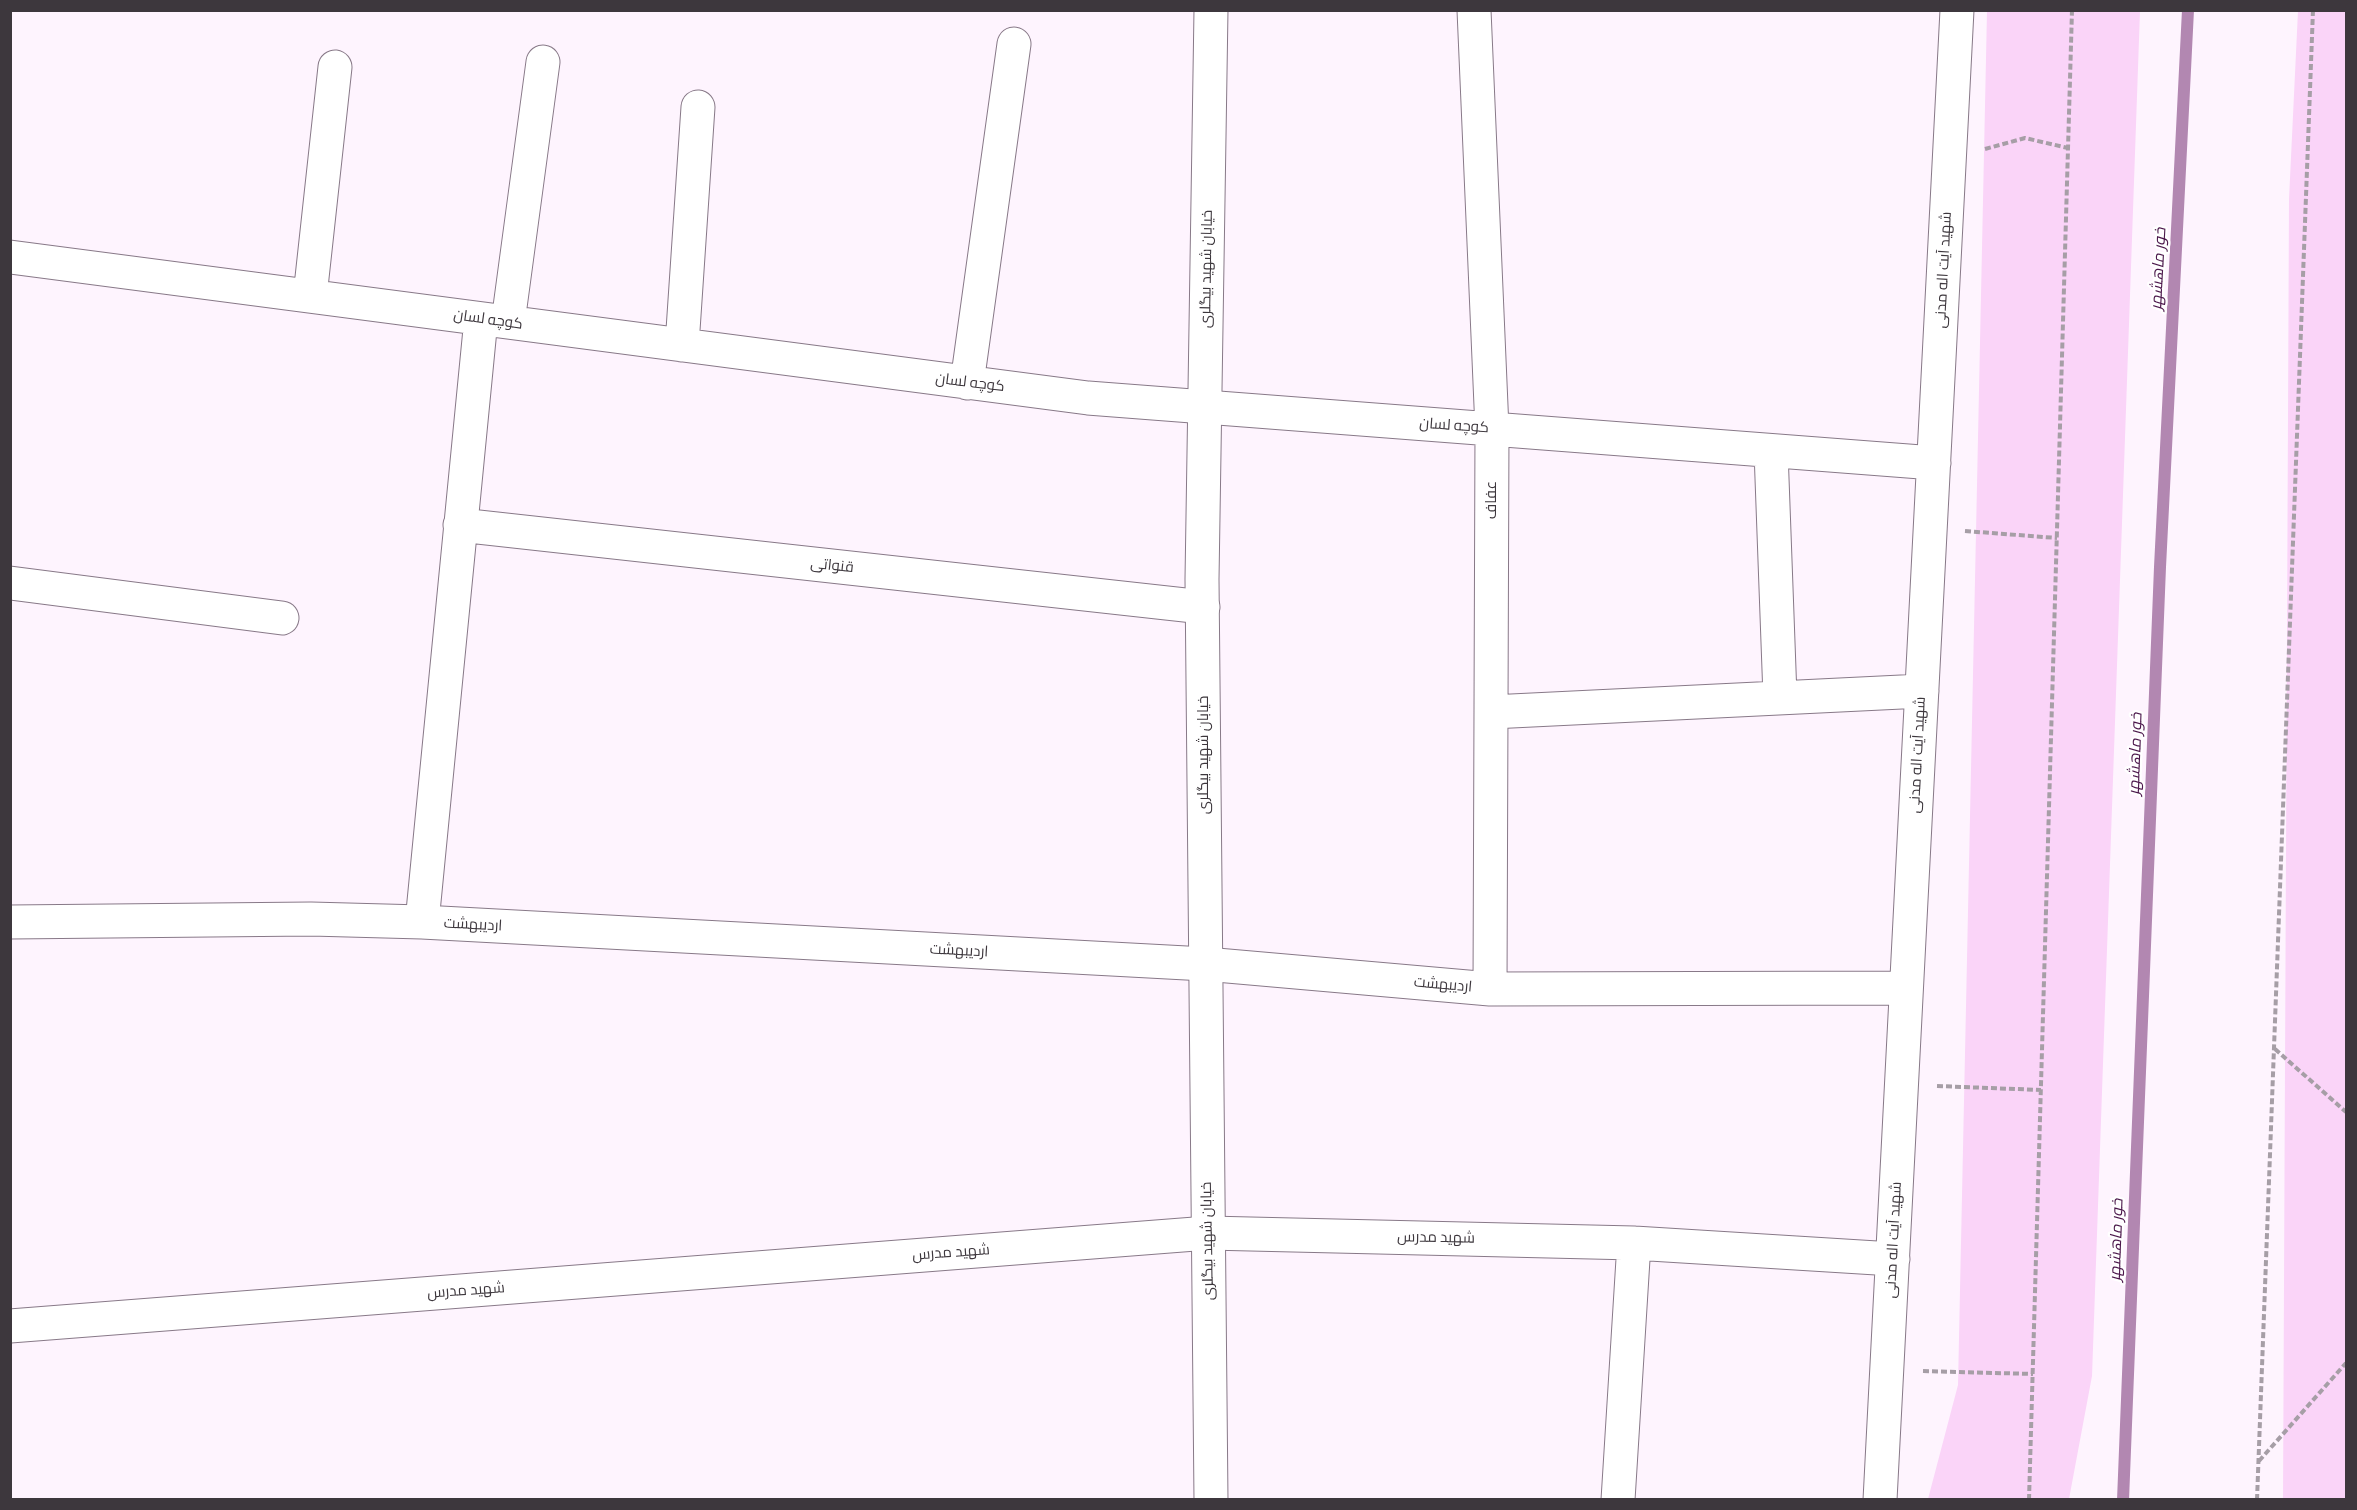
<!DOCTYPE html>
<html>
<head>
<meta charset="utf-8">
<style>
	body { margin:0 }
	#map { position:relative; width:2357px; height:1510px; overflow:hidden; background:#fef4fe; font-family:Signika,sans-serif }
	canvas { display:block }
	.frame { position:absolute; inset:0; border:12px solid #3d373d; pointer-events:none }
</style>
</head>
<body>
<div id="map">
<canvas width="2357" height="1510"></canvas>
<div class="frame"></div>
</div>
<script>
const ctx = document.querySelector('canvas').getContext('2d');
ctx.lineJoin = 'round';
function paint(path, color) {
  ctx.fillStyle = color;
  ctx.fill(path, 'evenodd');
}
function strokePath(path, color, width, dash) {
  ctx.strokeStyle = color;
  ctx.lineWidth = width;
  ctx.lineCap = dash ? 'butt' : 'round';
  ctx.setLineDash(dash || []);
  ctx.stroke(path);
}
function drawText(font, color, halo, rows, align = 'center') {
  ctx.font = font + ' Signika,Cairo,sans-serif';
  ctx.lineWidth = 4.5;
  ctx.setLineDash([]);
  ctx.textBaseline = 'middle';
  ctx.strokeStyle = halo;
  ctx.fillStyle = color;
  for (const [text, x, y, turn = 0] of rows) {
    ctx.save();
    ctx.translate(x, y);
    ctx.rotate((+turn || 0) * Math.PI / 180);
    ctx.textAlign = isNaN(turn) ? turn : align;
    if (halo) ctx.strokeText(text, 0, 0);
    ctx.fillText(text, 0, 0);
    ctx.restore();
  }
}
paint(new Path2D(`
	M2346 10V1499L2283 1500 2289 199 2298 11Z
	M1987 11H2140L2092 1376 2069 1499H1928L1958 1385Z`), '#fad4f8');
strokePath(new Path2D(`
	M2123 1500 2160 567 2188 10`), '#b287b1', 12);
const street = new Path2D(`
	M1474 10 1492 429 1490 989
	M10 257 1088 398 1934 463
	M310 296 335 67
	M508 322 543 62
	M682 345 698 107
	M967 383 1014 44
	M1771 451 1780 697
	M460 525 1203 607
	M10 583 282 618
	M1491 712 1922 691
	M10 922 311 919 422 922 1205 964 1490 989 1906 988
	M422 922 481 319
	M10 1326 1208 1233 1634 1243 1893 1259
	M1618 1500 1634 1243
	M1880 1500 1957 10`);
const secondary = new Path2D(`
	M1211 1500 1202 579 1211 10`);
strokePath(street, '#887988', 35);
strokePath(secondary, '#887988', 35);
strokePath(new Path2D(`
	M1985 149 2025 138 2068 148
	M1965 531 2057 538
	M2275 1049 2346 1112
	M1937 1086 2041 1090
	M1923 1371 2033 1374
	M2259 1461 2346 1363
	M2029 1500 2072 10
	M2257 1500 2313 10`), '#a69ea6', 4, [6, 3]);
strokePath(street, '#fff', 33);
strokePath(secondary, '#fff', 33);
drawText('15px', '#3d373d', '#fff', [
	["خیابان شهید بیگلری",1207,269,-89],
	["شهید آیت اله مدنی",1944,270,-87],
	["کوچه لسان",488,320,8],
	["کوچه لسان",970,383,7],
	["کوچه لسان",1454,426,4],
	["عفاف",1492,500,-90],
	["قنواتی",832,566,6],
	["خیابان شهید بیگلری",1204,755,-90],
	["شهید آیت اله مدنی",1918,755,-87],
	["اردیبهشت",473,925,3],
	["اردیبهشت",959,951,3],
	["اردیبهشت",1443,985,5],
	["شهید مدرس",1436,1238,1],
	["شهید آیت اله مدنی",1894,1240,-87],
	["خیابان شهید بیگلری",1208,1241,-91],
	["شهید مدرس",951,1253,-4],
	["شهید مدرس",466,1291,-4]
]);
drawText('italic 16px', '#4b174b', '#fff', [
	["خور ماهشهر",2159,269,-87],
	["خور ماهشهر",2136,754,-88],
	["خور ماهشهر",2117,1240,-88]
]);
</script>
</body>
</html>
